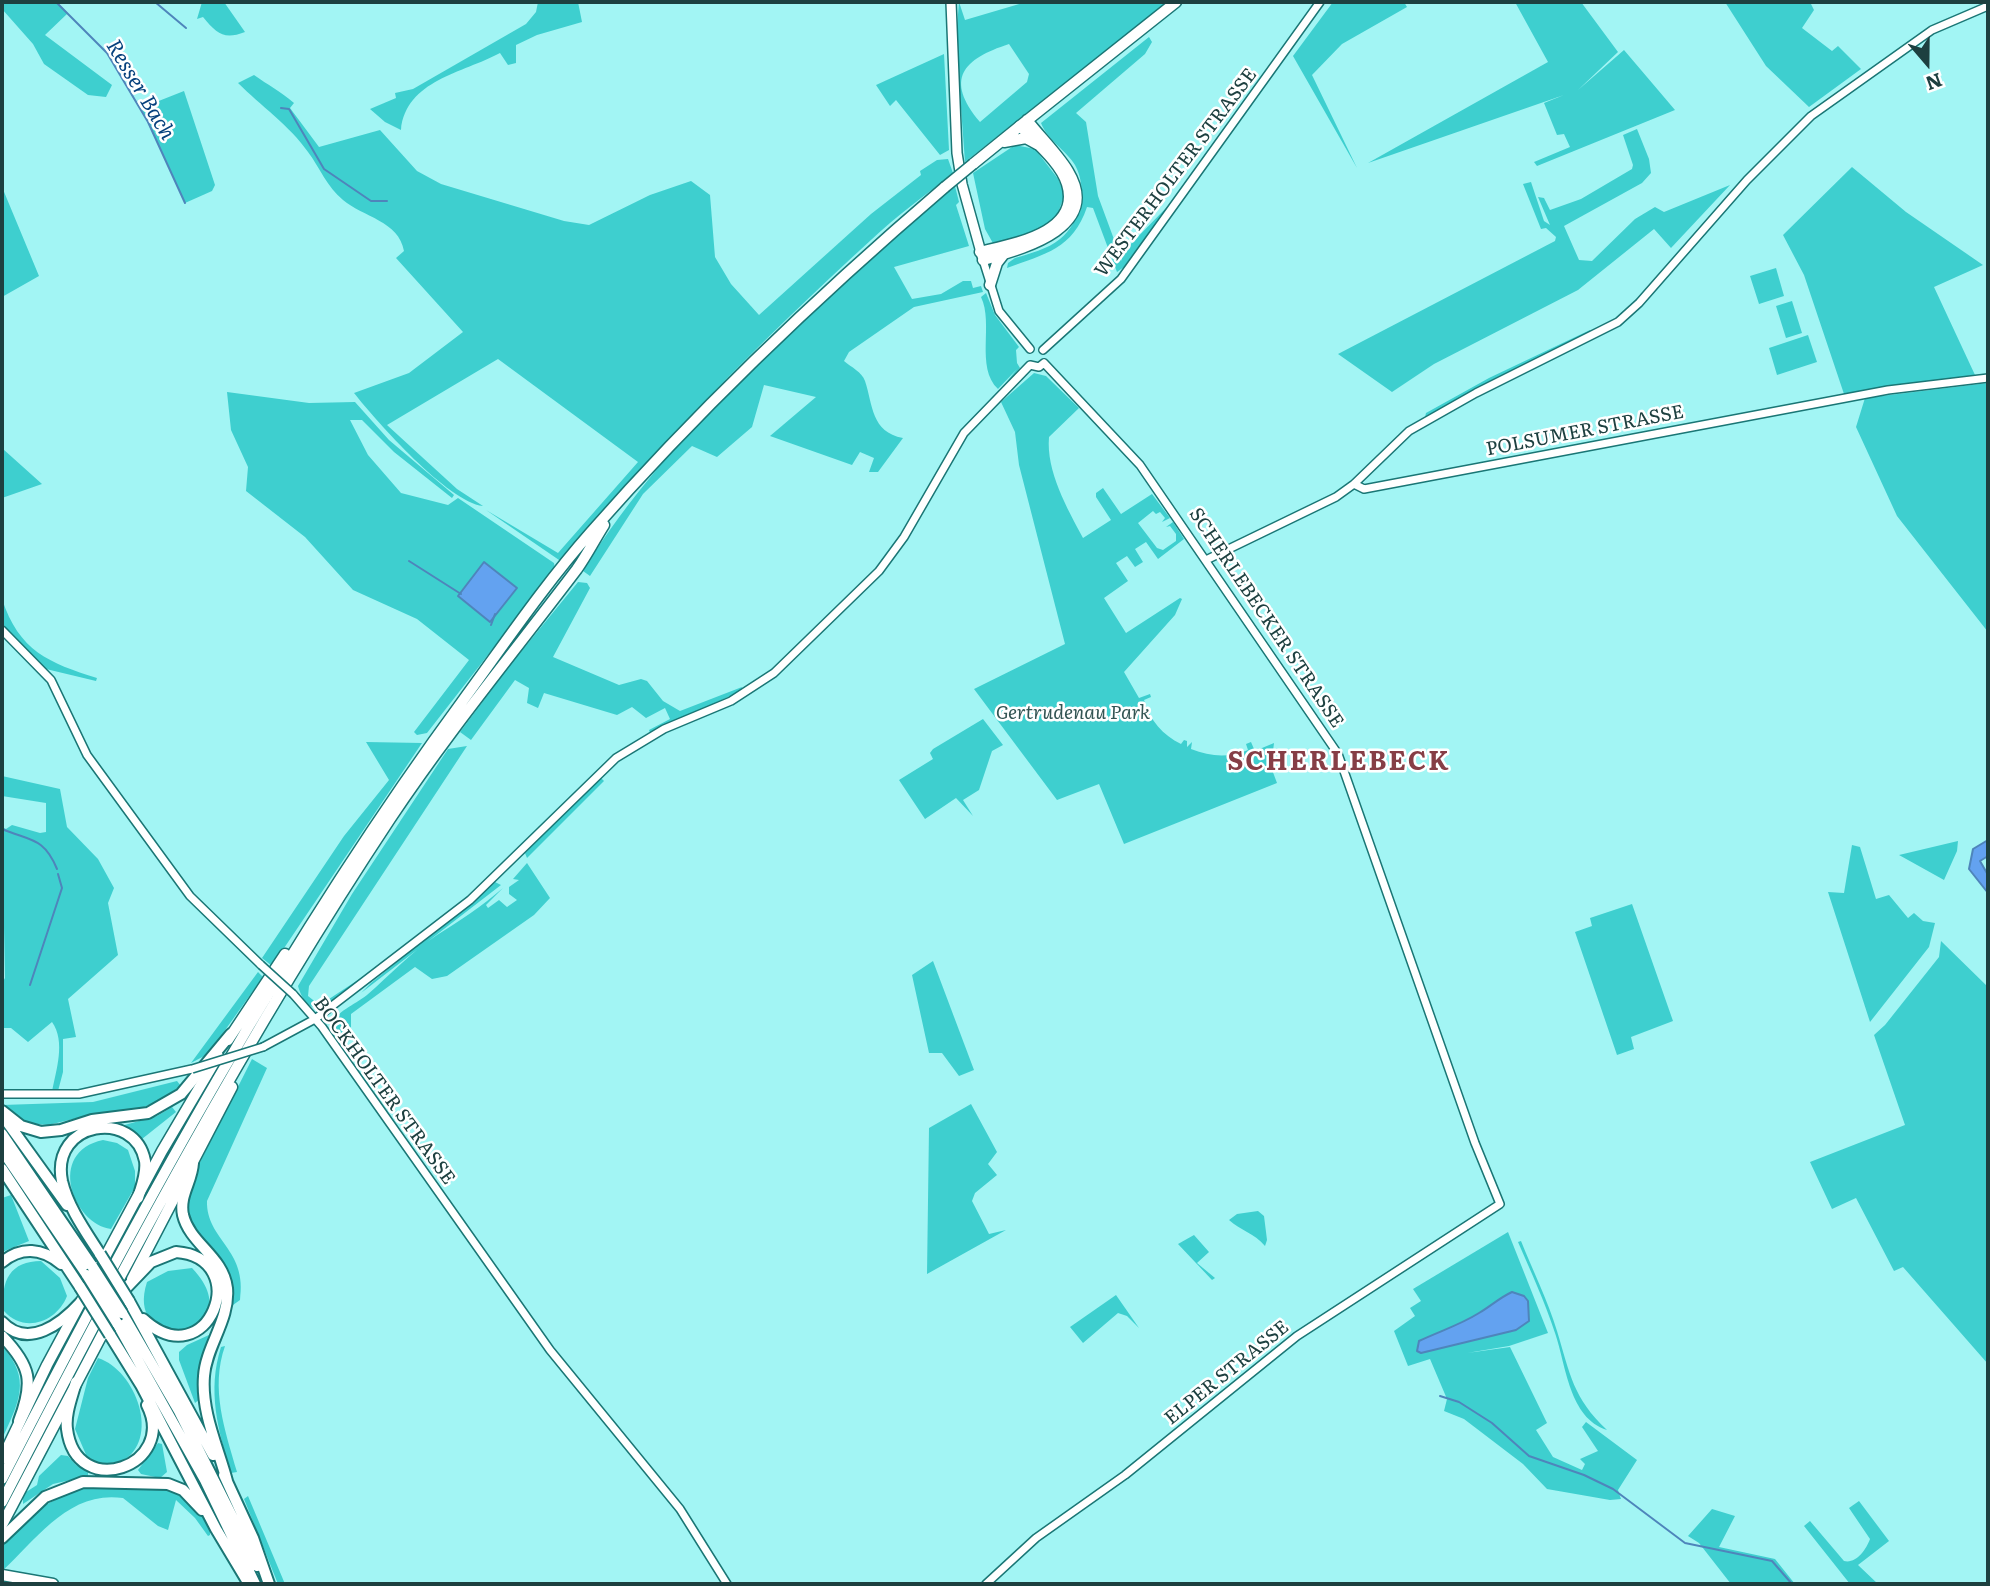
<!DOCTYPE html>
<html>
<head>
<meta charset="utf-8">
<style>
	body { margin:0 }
	#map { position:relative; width:1990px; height:1586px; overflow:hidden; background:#a2f5f4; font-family:Literata,serif }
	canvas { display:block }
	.frame { position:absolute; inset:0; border:4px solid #1d4040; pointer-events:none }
	.north { position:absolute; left:1892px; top:28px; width:70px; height:70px; -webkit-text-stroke:5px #fff; paint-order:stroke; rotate:160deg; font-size:19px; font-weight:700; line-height:28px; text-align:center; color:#1d4040 }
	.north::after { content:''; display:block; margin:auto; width:24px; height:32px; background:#1d4040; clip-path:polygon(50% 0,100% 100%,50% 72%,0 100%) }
</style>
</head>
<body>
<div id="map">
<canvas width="1990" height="1586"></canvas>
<div class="frame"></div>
<div class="north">N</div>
</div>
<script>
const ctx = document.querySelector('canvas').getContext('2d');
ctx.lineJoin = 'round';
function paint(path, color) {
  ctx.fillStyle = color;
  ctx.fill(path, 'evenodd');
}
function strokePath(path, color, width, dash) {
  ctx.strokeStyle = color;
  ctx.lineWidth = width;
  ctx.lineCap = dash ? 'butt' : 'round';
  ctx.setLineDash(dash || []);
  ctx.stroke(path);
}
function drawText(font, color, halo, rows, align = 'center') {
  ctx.font = font + ' Literata,serif';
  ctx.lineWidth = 5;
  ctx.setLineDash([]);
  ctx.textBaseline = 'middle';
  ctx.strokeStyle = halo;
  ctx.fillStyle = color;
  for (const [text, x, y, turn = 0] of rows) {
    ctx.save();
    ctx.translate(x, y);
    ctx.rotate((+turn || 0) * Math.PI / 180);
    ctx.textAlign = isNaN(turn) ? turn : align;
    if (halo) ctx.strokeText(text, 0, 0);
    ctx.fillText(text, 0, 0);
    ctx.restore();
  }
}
paint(new Path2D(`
	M2 2H57L68 13 45 35 112 85 106 97 88 95 44 64 33 44 2 9Z
	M202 2H224L245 32C224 40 217 34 203 17L197 19Z
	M538 2 551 4 578 2 582 22 537 35 516 45V63L508 65 500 53C463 73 406 80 401 130L385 122 370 109 396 98 395 93 413 89 526 24 536 12Z
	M959 2 965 20 1026 2H1167L965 162 956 40ZM1009 44 1029 74 1027 82 980 122C944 79 963 59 1009 44Z
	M1333 2H1404L1407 7 1342 44 1312 75 1357 168 1293 56Z
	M1515 2H1581L1618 52 1578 90 1624 50 1675 110 1537 166 1534 162 1570 147 1564 134 1557 135 1544 103 1564 95 1368 163 1548 62Z
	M1725 2H1810L1814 10 1802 28 1832 51 1838 46 1861 69 1809 107 1766 66Z
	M1149 37 1152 42 1145 54 1076 113 1086 122 1098 196 1122 261V253L1169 205 1124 267 1117 272 1093 208 1087 207C1073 249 1045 254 1007 268L1008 263 1015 258C1029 254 1048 249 1060 239 1081 222 1088 189 1075 165 1065 149 1048 141 1041 123Z
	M944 54 949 150 940 155 896 100 890 106 876 85Z
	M254 75C268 85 280 91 294 103L290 108 319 147 380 130 417 171 441 184 564 221 589 225 650 195 691 181 710 195 715 257 731 284 759 315 871 214 921 175 920 171 937 160 948 159 953 173C926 195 896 216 871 240 762 340 655 447 562 562L486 510 558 553 638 462 498 359 387 425 457 489 483 506C448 502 377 422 354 393L409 373 463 332 396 258 404 251C399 221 363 217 343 200 327 187 320 168 308 152 290 126 260 105 238 83Z
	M184 91 215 185 212 191 185 203 141 108Z
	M1637 129 1649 159 1651 173 1642 183 1564 226 1579 260 1592 261 1635 219 1655 207 1664 212 1730 185 1671 248 1654 229 1578 290 1434 364 1392 392 1338 354 1555 241 1556 237 1546 228 1541 229 1523 184 1531 182 1544 221 1550 225 1538 197 1544 198 1550 210 1581 199 1632 169 1633 165 1623 135Z
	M1015 145 1035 149 1059 180 1064 196 1056 219 1043 231 994 245 985 229 973 173Z
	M1852 167 1906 212 1983 265 1934 287 1975 375 1844 394 1804 275 1783 235Z
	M955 186 959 202 956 205 969 246 894 267 912 299 941 294 963 281H971L973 288 981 286 983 292 914 307 849 352 844 361C851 367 862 372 865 381 873 405 871 432 903 438L878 472H869L874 458 860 452 852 465 770 436 816 397 764 385 752 427 717 457 692 446 643 494 590 576 583 571C671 426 828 297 955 186Z
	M2 187 39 276 2 297Z
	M1776 268 1784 296 1759 304 1750 276Z
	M986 293 995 315 1019 347 1016 350 1017 363 1020 368 1000 390 1017 369 998 389C975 367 994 324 981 297Z
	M1792 301 1802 333 1786 338 1776 306Z
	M1590 330 1591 332 1425 417 1426 413 1489 378Z
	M1808 335 1817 362 1777 375 1769 348Z
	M1034 373 1046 376 1079 408 1049 437C1046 471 1067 508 1083 538L1111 520 1096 497V493L1103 488 1121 514 1152 494 1170 518 1162 522 1165 518 1160 512 1156 514 1153 511 1138 523 1157 548 1163 550 1176 541V534L1170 526 1166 527 1173 522 1184 539 1158 559 1146 542 1135 549 1143 562 1135 567 1127 556 1116 563 1128 581 1104 598 1126 633 1180 598 1182 599 1175 615 1124 672 1139 698 1150 694 1151 697 1144 700C1150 721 1163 735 1181 744L1184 740 1187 741V747L1192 742 1191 749C1211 757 1229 758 1248 750L1246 744 1251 742 1254 749 1250 753 1274 743 1271 767 1277 783 1124 844 1099 784 1057 800 974 689 1065 644 1019 465 1015 432 1001 402Z
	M1988 383V632L1897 516 1856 427 1865 398Z
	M227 392 309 403 355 402 389 440 454 495 452 498 394 452 362 420H350L368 455 401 493 448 505 458 498 554 563 555 569 427 733 417 735 414 732 469 660 417 619 353 590 305 537 246 491 248 467 231 430Z
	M2 448 3 449 42 484 2 498Z
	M578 582 587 583 590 588 553 657 619 685 641 679 647 681 663 701 680 711 742 687 741 691 650 733 649 730 670 719 665 708 646 718 632 707 617 715 544 693 538 708 527 703 529 688 515 680 471 740 460 732 510 665Z
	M2 599C19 651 49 663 97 678L96 681 46 669 2 625Z
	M983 719 1003 745 992 751 979 790 963 800 973 816 956 798 925 819 899 780 933 759 930 753 933 749Z
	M366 742 422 743 272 966 262 958 344 836 389 780Z
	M467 746 309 986 308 996 318 1004 329 999 399 953 320 1009C307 1008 301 997 298 986L352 894 448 749Z
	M2 776 60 789 67 827 98 859 114 888 108 903 118 955 68 999 76 1037 63 1039V1072L58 1091 52 1092C56 1070 66 1042 52 1022L28 1042 11 1028H2V983L5 978 2 827 6 829 12 825 40 833 46 832V803L2 796Z
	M600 777 604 781 527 858 525 853Z
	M1958 841 1957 851 1944 880 1899 855Z
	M1852 845 1860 847 1876 899 1889 895 1908 918 1914 913 1923 921 1935 923 1929 947 1870 1022 1828 892 1844 893Z
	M527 863 550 898 534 915 447 976 432 979 415 967 351 1014V1027L339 1038 330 1026C338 1010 353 1006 367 995 390 975 411 952 437 935 461 920 481 907 503 888L486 905 488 908 499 900 507 907 517 900 509 894V887L519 880 513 879Z
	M495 882 501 885 361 993 371 983Z
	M1632 904 1673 1021 1631 1037 1634 1049 1617 1055 1575 932 1592 926 1590 918Z
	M1941 941 1988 987V1364L1903 1267 1894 1271 1856 1198 1832 1209 1810 1162 1905 1125 1874 1035 1885 1025 1939 957Z
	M933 961 974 1070 959 1076 942 1053H929L912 975Z
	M258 972 263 977 208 1054 191 1063Z
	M252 1059 267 1068 207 1201C206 1240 248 1249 240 1300L233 1305 231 1287 187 1217 189 1184Z
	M177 1081 181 1086 158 1101 137 1110 103 1112 48 1125 26 1123 13 1116 2 1105 93 1102Z
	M971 1104 997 1152 988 1164 997 1175 975 1193 972 1201 989 1234 1006 1230 927 1274 929 1128Z
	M172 1107 176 1112 142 1139 121 1126 157 1116Z
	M103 1140 117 1143 128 1150 135 1171V1187L111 1229C73 1224 46 1152 103 1140Z
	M11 1195 29 1241 2 1252V1198Z
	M1258 1211 1264 1216 1267 1240 1265 1246C1254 1233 1240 1230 1229 1220L1237 1214Z
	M1508 1232 1548 1333 1509 1346 1467 1353 1510 1347 1547 1423 1536 1430 1553 1457 1582 1470 1585 1464 1580 1459 1598 1451 1582 1427 1586 1422 1637 1460 1618 1490 1621 1499 1610 1500 1547 1489 1523 1464 1464 1419 1444 1411 1447 1399 1430 1359 1408 1366 1394 1331 1415 1316 1410 1308 1421 1301 1413 1289Z
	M1194 1235 1209 1252 1197 1263 1215 1278 1212 1280 1178 1244Z
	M1521 1241C1533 1271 1548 1301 1557 1331 1570 1374 1573 1398 1607 1430 1569 1418 1566 1365 1555 1333 1545 1302 1531 1272 1518 1242Z
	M41 1261 60 1278 67 1296C57 1322 24 1334 4 1311 0 1280 11 1261 41 1261Z
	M192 1268C256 1335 122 1359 147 1282L168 1271Z
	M1116 1295 1139 1328 1127 1316 1118 1313 1083 1343 1070 1327Z
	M209 1335 200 1399 195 1403 179 1360V1352L187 1345Z
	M2 1346C32 1379 19 1402 2 1439Z
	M225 1346C210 1389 225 1430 237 1472L231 1473C218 1430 207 1391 221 1347Z
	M98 1358C136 1370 162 1440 121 1462L100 1464 87 1457 75 1429 88 1378Z
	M158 1443 162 1444 167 1472 160 1478 141 1474 138 1470Z
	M61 1455 68 1456 76 1465 88 1469V1476L53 1484 23 1504V1494L37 1485 39 1476Z
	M84 1487C124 1488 178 1477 203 1515 207 1522 211 1528 210 1535L208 1536 195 1518 176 1500 168 1530 158 1526 123 1498C69 1490 37 1539 2 1571 2 1563 0 1550 3 1543 14 1519 61 1495 84 1487Z
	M248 1496 285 1584H278L244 1499Z
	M1859 1501 1889 1541 1858 1565 1878 1584H1850L1804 1526 1810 1521 1844 1561C1856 1564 1866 1550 1870 1539L1849 1508Z
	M1712 1509 1735 1516 1719 1547 1775 1559 1795 1584H1731L1699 1543 1688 1536Z`), '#3ecfcf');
const water = new Path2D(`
	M484 562 517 588 490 622 458 596Z
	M1988 840V856L1980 861 1988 875V893L1969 869 1973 849Z
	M1512 1292 1524 1296 1528 1301 1529 1321 1516 1330 1421 1353 1417 1351 1419 1341C1440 1331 1460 1325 1479 1313 1491 1306 1499 1298 1512 1292Z`);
paint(water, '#63a2f0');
strokePath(water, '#4e85bb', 2);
strokePath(new Path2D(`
	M56 2 107 53 148 122 185 203
	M155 2 186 28
	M281 108 289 109 324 169 371 201H387
	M409 561 461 594
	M491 625 495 614
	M2 829C30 841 44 837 57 869
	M30 985 62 888 58 874
	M1440 1396 1459 1402 1492 1423 1529 1456 1584 1475 1613 1489 1685 1543 1772 1561 1792 1584`), '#4e85bb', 2);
const tertiary = new Path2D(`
	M983 260 999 311 1030 349
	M1043 350 1121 279 1320 2
	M1354 484 1364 489 1888 390 1988 378
	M1206 560 1336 497 1354 484 1409 431 1476 393 1618 322 1639 303 1747 180 1811 116 1932 30 1988 6
	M2 630 51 680 87 755 190 896 261 965
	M293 994 322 1027 550 1350 680 1509 727 1584
	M263 1047 315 1019 470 900 616 758 664 729 731 701 774 673 879 571 904 537 964 433 1030 365 1039 367 1044 363
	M2 1094H79L192 1069
	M986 1584 1036 1538 1125 1475 1297 1336 1500 1204 1475 1143 1338 754 1140 465 1044 363`);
const secondary = new Path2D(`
	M951 2 957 153 962 184 982 256`);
const primary = new Path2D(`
	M980 252C1012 244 1082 233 1067 184 1061 163 1035 142 1020 126L1176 2
	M983 260C1021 249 1103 229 1068 171 1057 153 1040 137 1027 120
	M990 285 997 263 1004 254
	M2 1575 53 1584`);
const trunk = new Path2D(`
	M1004 142 1026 138 1037 144
	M973 164 1020 126
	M228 1040 285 954
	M132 1279 232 1087
	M2 1459 47 1365 162 1151 218 1056
	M2 1479C140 1210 284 944 464 699 505 643 545 584 591 532 700 408 820 294 945 187
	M2 1502C122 1269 245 1038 390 819 448 732 514 652 577 569 587 555 595 539 604 525
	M2 1525 115 1310`);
const motorway = new Path2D(`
	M2 1111 21 1126 41 1132 61 1130 92 1120 148 1113 181 1094 231 1034
	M5 1119 67 1205
	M2 1134 92 1266
	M2 1150 87 1275
	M193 1163C192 1182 179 1195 183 1215 190 1244 223 1256 227 1288 230 1320 206 1346 204 1376 201 1412 218 1447 227 1481
	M2 1169 80 1287
	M100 1254C86 1232 68 1207 62 1181 50 1121 135 1108 145 1161 147 1174 141 1187 138 1198
	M2 1262C22 1246 42 1248 61 1264
	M127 1287 151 1262 176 1252C255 1258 208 1379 143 1319
	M129 1301 213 1455
	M122 1313 179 1411 257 1566
	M2 1322C28 1350 62 1323 81 1302
	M117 1323 205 1480 255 1584
	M110 1335 141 1385 216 1529 249 1584
	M2 1336C31 1366 34 1382 19 1421
	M76 1382C72 1397 65 1414 67 1429 76 1502 178 1466 147 1405
	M224 1475 253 1538 269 1584
	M2 1538 45 1497 83 1482 168 1484 183 1490 202 1510`);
strokePath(tertiary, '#1a7675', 10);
strokePath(secondary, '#1a7675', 12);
strokePath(primary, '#1a7675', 13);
strokePath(trunk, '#1a7675', 13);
strokePath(motorway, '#1a7675', 14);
strokePath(tertiary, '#fff', 7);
strokePath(secondary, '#fff', 9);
strokePath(primary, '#fff', 10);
strokePath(trunk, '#fff', 10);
strokePath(motorway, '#fff', 10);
const tertiaryBridge = new Path2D(`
	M261 965 293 994
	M192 1069 263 1047`);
const trunkBridge = new Path2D(`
	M945 187 973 164`);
const motorwayBridge = new Path2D(`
	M100 1254 129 1301
	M92 1266 122 1313
	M87 1275 117 1323
	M80 1287 110 1335`);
strokePath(tertiaryBridge, '#1a7675', 10, []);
strokePath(trunkBridge, '#1a7675', 13, []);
strokePath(motorwayBridge, '#1a7675', 14, []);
strokePath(tertiaryBridge, '#fff', 7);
strokePath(trunkBridge, '#fff', 10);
strokePath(motorwayBridge, '#fff', 10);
drawText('19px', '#1d4040', '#fff', [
	["WESTERHOLTER STRASSE",1176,173,-53],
	["POLSUMER STRASSE",1585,431,-11],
	["SCHERLEBECKER STRASSE",1266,618,56],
	["BOCKHOLTER STRASSE",384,1091,54],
	["ELPER STRASSE",1227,1373,-39]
]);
drawText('italic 19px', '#335554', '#fff', [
	["Gertrudenau Park",1073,713]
]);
drawText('italic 21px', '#06417d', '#fff', [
	["Resser Bach",140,90,59]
]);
ctx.letterSpacing = '2px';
drawText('bold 26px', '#863e46', '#fff', [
	["SCHERLEBECK",1339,762]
]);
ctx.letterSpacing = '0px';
</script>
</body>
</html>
